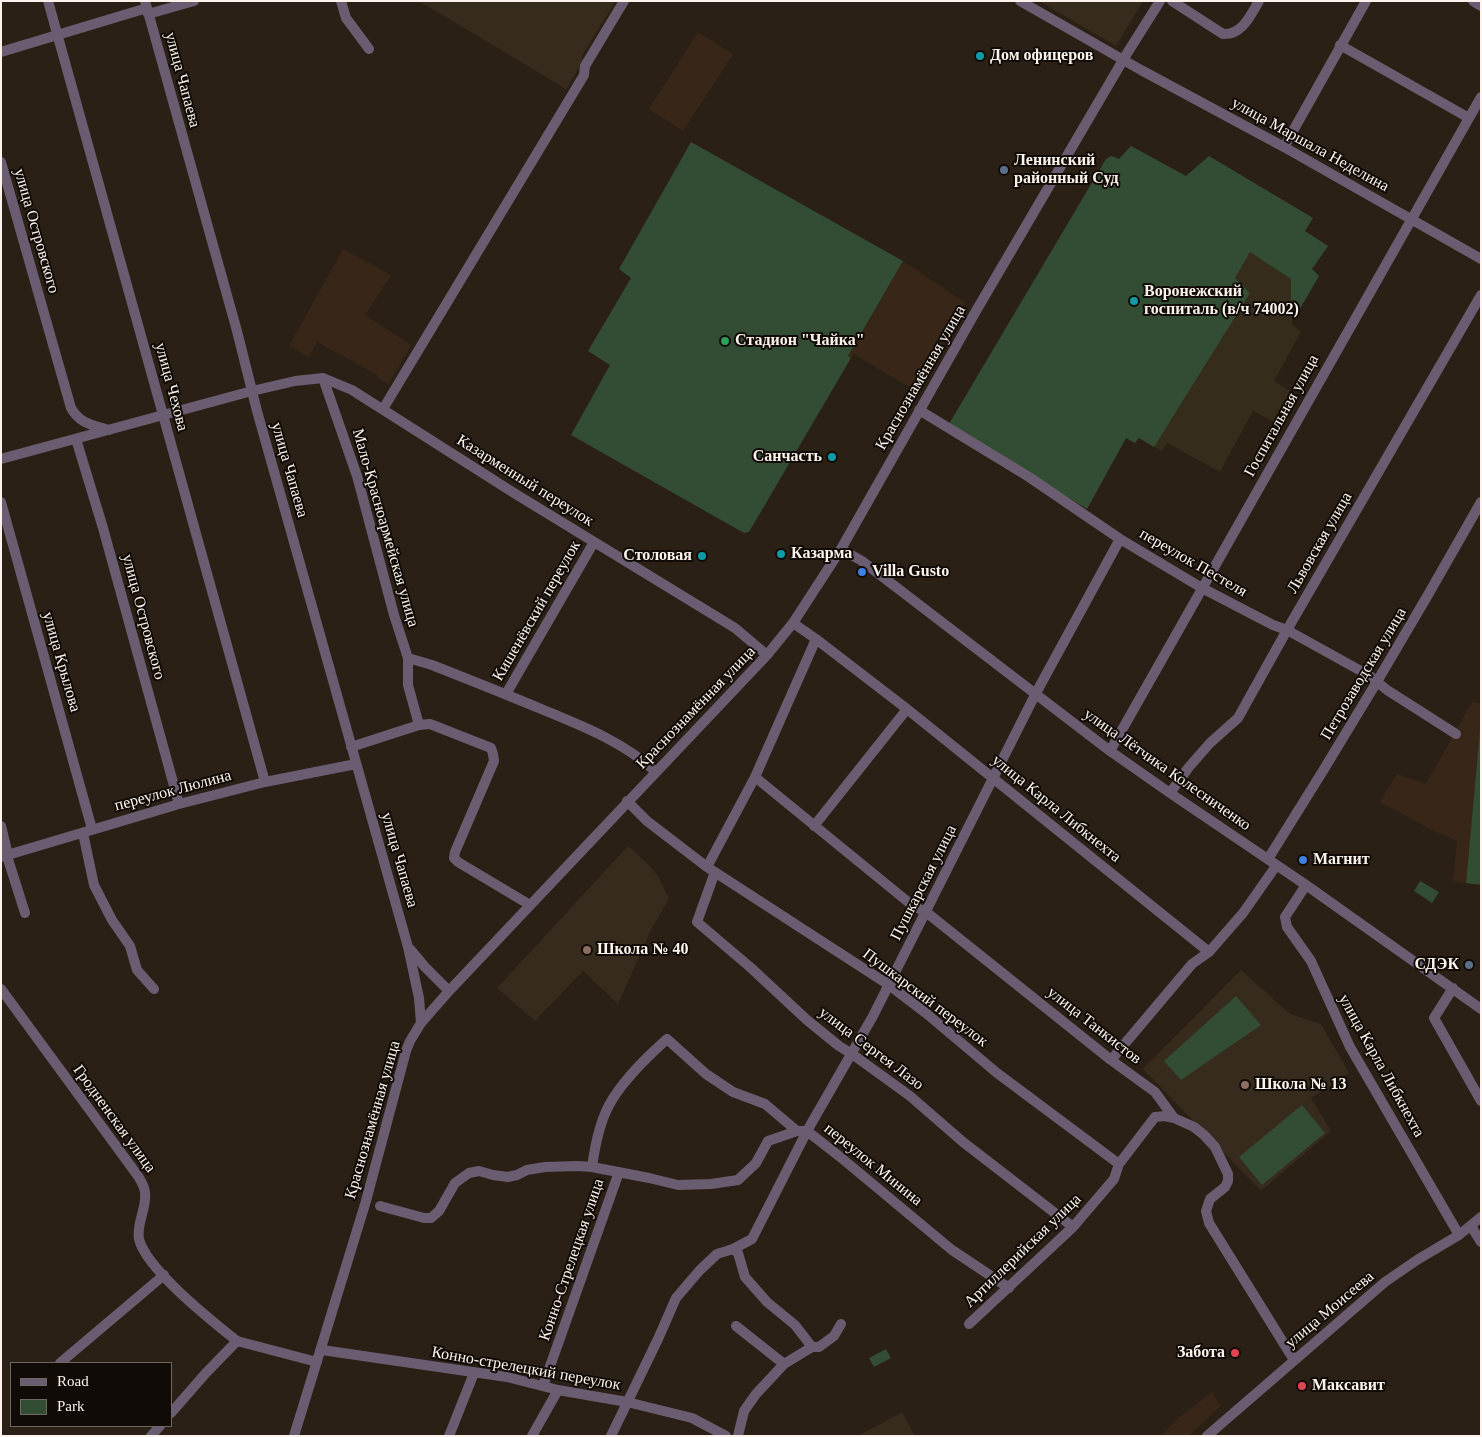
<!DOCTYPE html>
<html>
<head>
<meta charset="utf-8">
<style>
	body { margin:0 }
	#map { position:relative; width:1482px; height:1437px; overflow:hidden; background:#2b2015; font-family:"Times New Roman",serif }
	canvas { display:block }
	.frame { position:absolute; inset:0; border:2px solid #fbf3ec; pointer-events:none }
	.legend { position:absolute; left:10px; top:1362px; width:162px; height:65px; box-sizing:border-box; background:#100b07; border:1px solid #6e6863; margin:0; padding:6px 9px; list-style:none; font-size:15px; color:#fbf3ec }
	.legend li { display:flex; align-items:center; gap:10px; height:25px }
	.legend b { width:25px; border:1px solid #6e6863 }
</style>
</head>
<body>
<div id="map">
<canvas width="1482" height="1437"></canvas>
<div class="frame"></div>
<ul class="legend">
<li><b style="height:6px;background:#6b5d71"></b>Road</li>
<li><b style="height:14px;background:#334c34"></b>Park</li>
</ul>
</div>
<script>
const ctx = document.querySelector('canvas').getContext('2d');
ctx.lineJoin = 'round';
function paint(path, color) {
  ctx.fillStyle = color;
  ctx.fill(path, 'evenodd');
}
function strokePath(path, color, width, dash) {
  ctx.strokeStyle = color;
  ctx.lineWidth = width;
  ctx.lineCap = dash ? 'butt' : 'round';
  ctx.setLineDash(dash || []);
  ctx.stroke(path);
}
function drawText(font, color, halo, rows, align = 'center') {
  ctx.font = font + ' "Times New Roman",serif';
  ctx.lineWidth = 4;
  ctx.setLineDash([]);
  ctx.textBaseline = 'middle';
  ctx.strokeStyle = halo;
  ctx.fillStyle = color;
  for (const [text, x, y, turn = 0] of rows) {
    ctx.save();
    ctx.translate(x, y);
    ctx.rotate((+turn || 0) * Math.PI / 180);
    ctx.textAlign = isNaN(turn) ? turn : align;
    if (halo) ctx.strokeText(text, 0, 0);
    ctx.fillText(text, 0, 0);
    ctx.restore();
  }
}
paint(new Path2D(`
	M698 32 733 54 683 131 649 109Z
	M343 249 391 275 365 315 411 345 389 384 380 380 377 375 317 342 309 357 289 346Z
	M903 261 966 303 916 385 911 388 854 354 851 358 848 357Z
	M1472 702 1481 703V718L1466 883 1453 881 1457 841 1430 829 1380 802 1397 774 1426 784Z
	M1212 1392 1221 1406 1188 1436H1161L1176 1420Z`), '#382718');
paint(new Path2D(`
	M419 1H616L581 57 584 60 566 89Z
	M1039 1H1143L1116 46Z
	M628 846 649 865 658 876 669 899 652 928 618 1004 583 971 535 1021 497 988Z
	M1241 970 1290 1014 1321 1024 1349 1073 1311 1098 1331 1131 1261 1191 1143 1069Z
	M902 1412 915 1436H858Z`), '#372b1d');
paint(new Path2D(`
	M1131 146 1186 176 1209 156 1313 218 1305 231 1328 246 1312 269 1319 276 1291 323 1301 332 1274 381 1298 396 1280 425 1253 411 1220 472 1167 443 1162 451 1139 438 1135 443 1126 438 1087 509 949 424 1106 159 1111 156 1119 159Z`), '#352c1c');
paint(new Path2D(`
	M691 142 903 261 848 356 851 358 749 532 744 533 571 435 610 365 588 351 631 278 619 269Z
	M1131 146 1186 176 1209 156 1313 218 1305 231 1328 246 1312 269 1319 276 1298 312 1291 306V279L1250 252 1235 278 1250 293 1154 447 1139 438 1135 443 1126 438 1087 509 949 424 1106 159 1111 156 1119 159Z
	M1481 718V885L1466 883Z
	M1420 881 1439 892 1432 903 1414 891Z
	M1236 996 1261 1025 1181 1080 1164 1061Z
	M1302 1105 1325 1133 1262 1185 1239 1157Z
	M886 1349 891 1358 874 1367 869 1358Z`), '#334c34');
strokePath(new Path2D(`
	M48 1 265 782
	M145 1 237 331 257 411 408 947 419 998 421 1023
	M341 1 346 18 369 49
	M1020 1 1141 70 1284 147 1481 259
	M1172 1 1223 34C1242 35 1250 16 1259 1
	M1473 1 1481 6
	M148 14 194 1
	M1340 45 1469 118
	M1 52 147 8
	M1284 147 1366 1
	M1 162 71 408C80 424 93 425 109 430
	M323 378 357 476 394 615 408 658
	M383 409 569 100 584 75 585 66 624 1
	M919 410 1029 477 1120 539 1202 588 1273 625 1287 630 1370 676 1387 690 1456 734
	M76 439 103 528 179 804
	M1 459 252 391 295 381 323 378 352 390 514 493 735 628 767 655
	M1 502 92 829
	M841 549 862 561 1110 751 1170 793 1306 885 1481 1009
	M793 623 816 639 907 709 1209 952
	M506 694 594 542
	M419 725 430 724 491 748 493 754 494 761 455 852 454 858 458 862 530 905
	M351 747 419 725 408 685V658L432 665C470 680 508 695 546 711 585 727 625 743 656 772
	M1110 751 1481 97
	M755 777 913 906 926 912 1111 1060 1155 1092 1174 1118 1194 1127 1204 1135 1215 1147 1228 1174V1181L1225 1187 1210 1199 1206 1211 1209 1223 1294 1360
	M1170 793 1189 767 1210 743 1238 718 1287 630 1481 295
	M627 801 647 821 707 867 889 985 927 1014 997 1073 1119 1164
	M1 826 8 855
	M814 826 907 709
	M83 833 94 885 112 920 130 946 137 970 154 989
	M7 856 25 913
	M1 857 179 804 265 782 356 764
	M1268 859C1342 742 1413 623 1481 502
	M707 867 755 777 816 639
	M715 872 697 922 750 967 807 1020 839 1046 852 1054 910 1096 963 1142 1073 1227
	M1306 885 1285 917 1287 927 1311 961 1350 1047 1459 1235
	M410 949 425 967 449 991
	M1453 988 1434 1018 1481 1101
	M1 989 138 1176C141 1181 145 1187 145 1193 147 1208 136 1224 139 1239 146 1269 212 1321 237 1341L205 1374 171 1413
	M1111 1060 1192 964 1209 952 1243 913 1276 866
	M592 1167C595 1145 600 1119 612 1100 626 1077 647 1057 667 1039L706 1074 733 1092 765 1104 797 1131H807L839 1156 952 1250 1009 1288
	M380 1206 424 1218H431L439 1211 455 1183 469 1173 479 1171 493 1175 508 1177 517 1175 527 1170 545 1167 577 1166 592 1167 649 1178 678 1185 711 1184 738 1180 756 1163 768 1141 797 1131
	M1471 1226 1481 1242
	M733 1249 738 1253 745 1277 767 1302 795 1325 812 1347
	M969 1324 1073 1227 1114 1179 1119 1164 1155 1117 1165 1116 1174 1118
	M736 1326 784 1364
	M237 1341 317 1362
	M322 1350 507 1377 558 1390 627 1402 692 1418 726 1436
	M60 1363 164 1275
	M543 1386 619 1172
	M151 1436 160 1426
	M294 1436 366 1201 406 1051 410 1041 421 1023 449 991 767 655 793 623 841 549 976 311 1126 55 1160 1
	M449 1436 474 1373
	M532 1436 558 1390
	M611 1436 658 1339 676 1298 700 1270 717 1254 733 1249 752 1239 807 1131 873 1016 1036 693 1120 539
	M738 1436 744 1411 756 1394 784 1364 812 1347H819L834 1336 841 1324
	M1207 1436 1385 1282 1417 1260 1459 1235 1481 1217`), '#6b5d71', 10);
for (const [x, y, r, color] of [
	[980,56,5,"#0f9aa8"],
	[1004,170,5,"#5c6f8a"],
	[1134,301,5,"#0f9aa8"],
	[725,341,5,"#2e9e5b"],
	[832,457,5,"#0f9aa8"],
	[781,554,5,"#0f9aa8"],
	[702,556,5,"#0f9aa8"],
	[862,572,5,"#3f7fe0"],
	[1303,860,5,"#3f7fe0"],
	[587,950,5,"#8d6e63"],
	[1469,965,5,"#5c6f8a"],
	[1245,1085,5,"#8d6e63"],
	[1235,1353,5,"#e0444e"],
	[1302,1386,5,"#e0444e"]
]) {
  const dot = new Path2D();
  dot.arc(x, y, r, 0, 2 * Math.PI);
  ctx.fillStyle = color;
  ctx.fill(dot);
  strokePath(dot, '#100b07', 2);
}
drawText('bold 16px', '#fbf3ec', '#100b07', [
	["Дом офицеров",990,56],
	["Ленинский",1014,161],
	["районный Суд",1014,179],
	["Воронежский",1144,292],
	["госпиталь (в/ч 74002)",1144,310],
	["Стадион \"Чайка\"",735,341],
	["Санчасть",822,457,"right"],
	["Казарма",791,554],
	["Столовая",692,556,"right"],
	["Villa Gusto",872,572],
	["Магнит",1313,860],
	["Школа № 40",597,950],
	["СДЭК",1459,965,"right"],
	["Школа № 13",1255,1085],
	["Забота",1225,1353,"right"],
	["Максавит",1312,1386]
], 'left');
drawText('16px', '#fbf3ec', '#100b07', [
	["улица Чапаева",182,80,75],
	["улица Маршала Неделина",1310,145,29],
	["улица Островского",36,231,74],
	["Краснознамённая улица",921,378,-60],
	["улица Чехова",171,387,75],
	["Госпитальная улица",1282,416,-61],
	["улица Чапаева",289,470,74],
	["Казарменный переулок",525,481,32],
	["Мало-Красноармейская улица",385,528,74],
	["Львовская улица",1320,543,-60],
	["переулок Пестеля",1193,563,30],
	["Кишенёвский переулок",537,611,-60],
	["улица Островского",143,617,75],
	["улица Крылова",61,662,74],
	["Петрозаводская улица",1364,674,-59],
	["Краснознамённая улица",696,708,-46],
	["улица Лётчика Колесниченко",1167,770,35],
	["переулок Люлина",173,791,-15],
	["улица Карла Либкнехта",1056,809,39],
	["улица Чапаева",399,860,74],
	["Пушкарская улица",924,883,-63],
	["Пушкарский переулок",925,998,37],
	["улица Танкистов",1094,1026,38],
	["улица Сергея Лазо",871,1049,37],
	["улица Карла Либкнехта",1381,1066,61],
	["Гродненская улица",114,1119,54],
	["Краснознамённая улица",373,1120,-74],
	["переулок Минина",873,1165,39],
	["Артиллерийская улица",1023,1251,-44],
	["Конно-Стрелецкая улица",572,1260,-71],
	["улица Моисеева",1330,1310,-40],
	["Конно-стрелецкий переулок",526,1369,10]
]);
</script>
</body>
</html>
